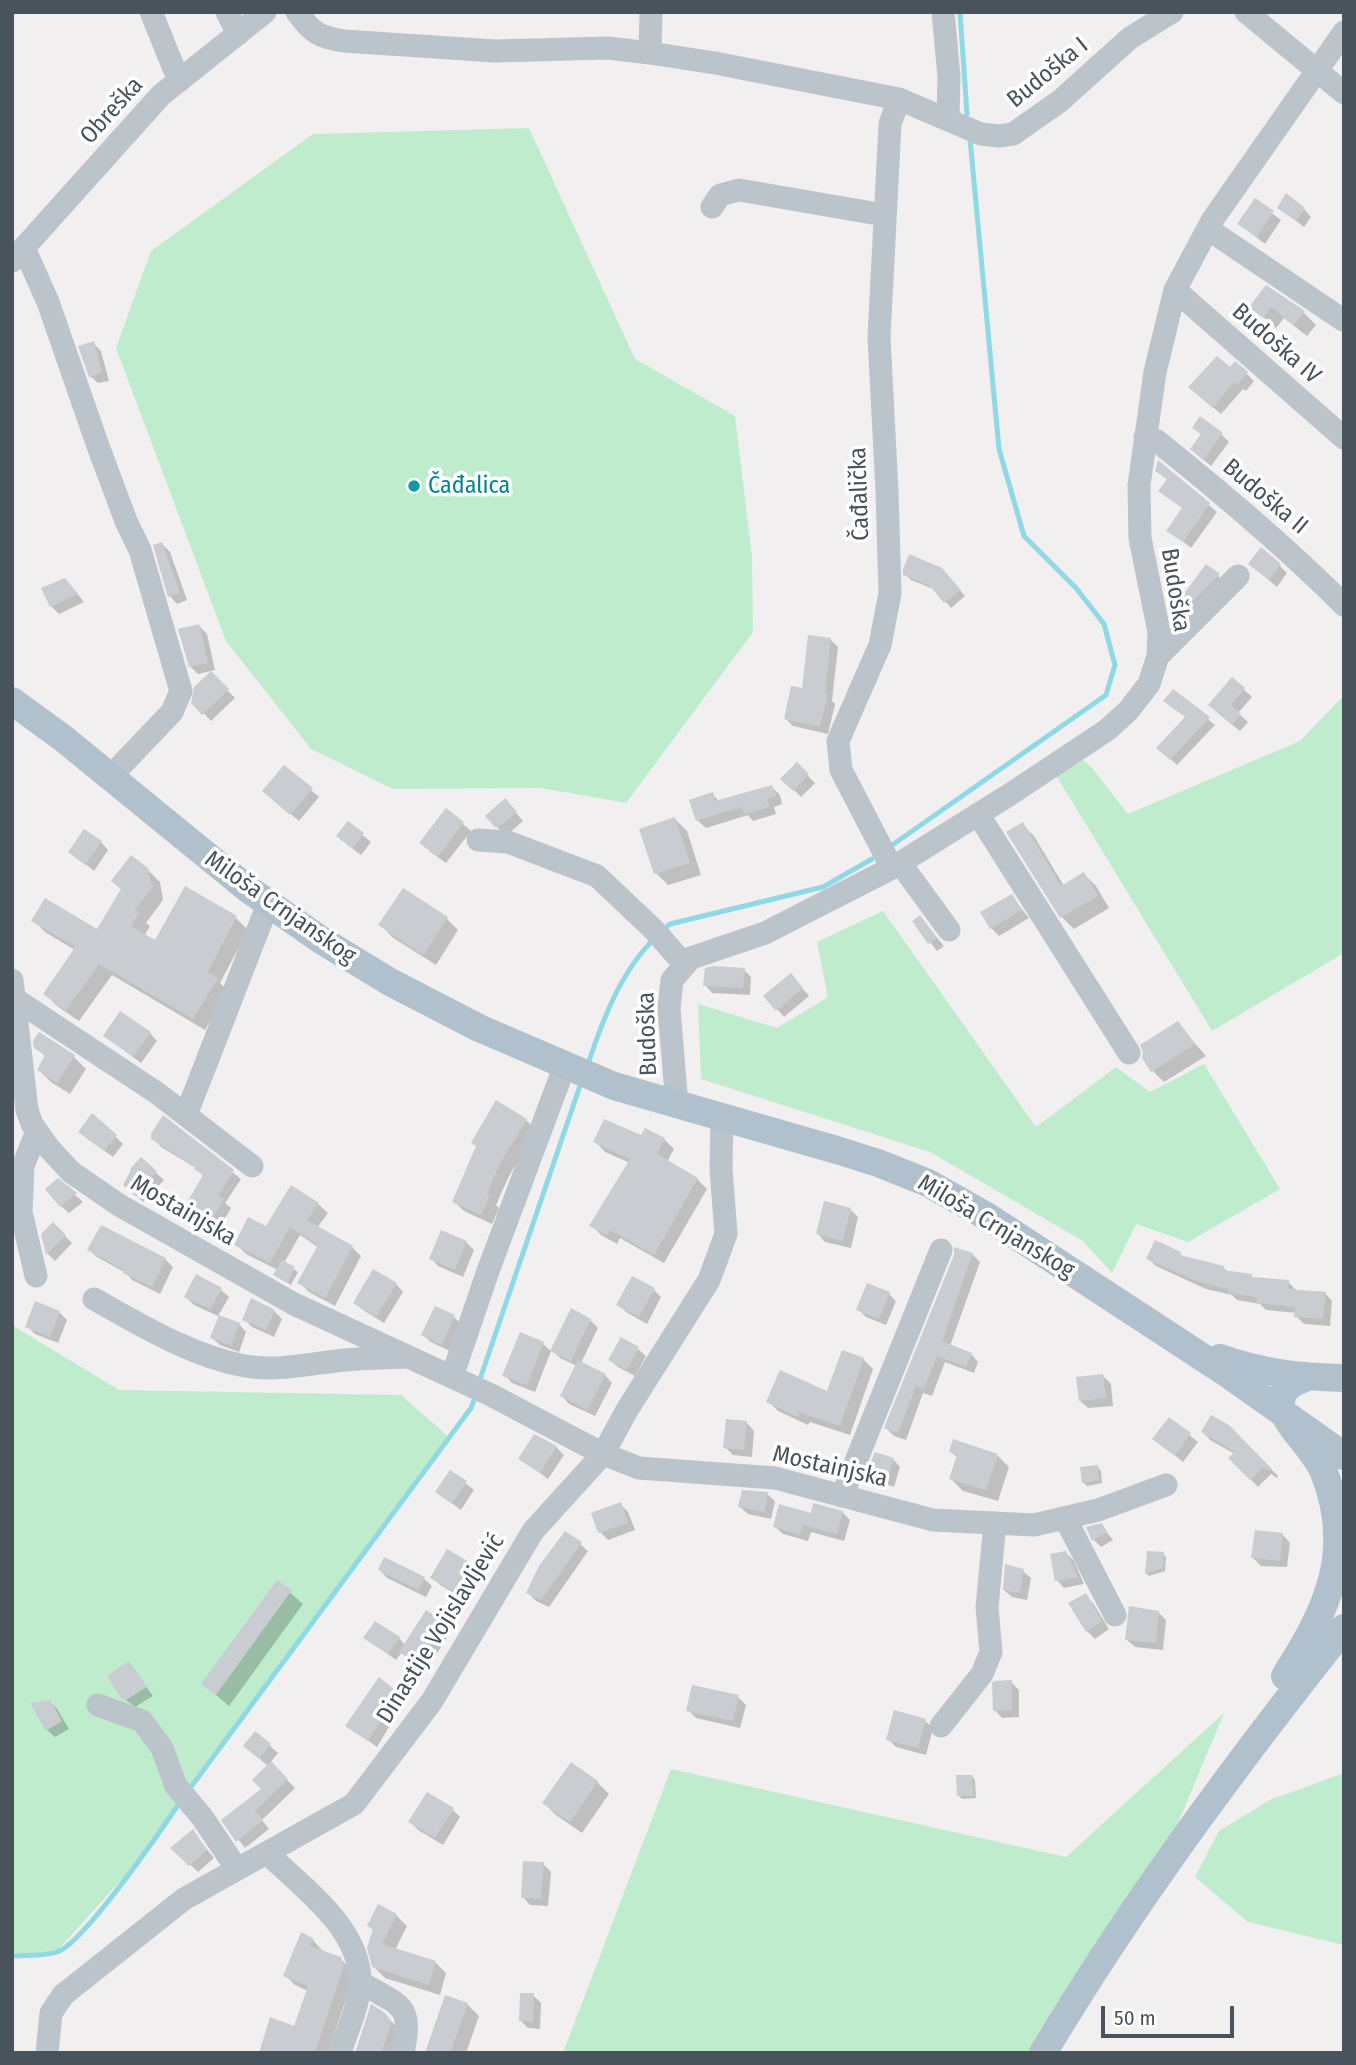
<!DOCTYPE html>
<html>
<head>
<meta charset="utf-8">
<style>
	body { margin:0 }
	#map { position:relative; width:1356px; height:2065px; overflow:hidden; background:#f1efef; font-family:"Fira Sans Condensed",sans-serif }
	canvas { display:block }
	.frame { position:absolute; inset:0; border:14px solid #48535b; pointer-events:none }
	.scale { position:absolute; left:1101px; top:2006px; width:133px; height:32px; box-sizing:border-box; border:4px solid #48535b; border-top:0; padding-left:9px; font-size:21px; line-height:24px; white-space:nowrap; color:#48535b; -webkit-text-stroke:5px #fff; paint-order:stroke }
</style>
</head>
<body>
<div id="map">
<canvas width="1356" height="2065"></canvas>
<div class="frame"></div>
<div class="scale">50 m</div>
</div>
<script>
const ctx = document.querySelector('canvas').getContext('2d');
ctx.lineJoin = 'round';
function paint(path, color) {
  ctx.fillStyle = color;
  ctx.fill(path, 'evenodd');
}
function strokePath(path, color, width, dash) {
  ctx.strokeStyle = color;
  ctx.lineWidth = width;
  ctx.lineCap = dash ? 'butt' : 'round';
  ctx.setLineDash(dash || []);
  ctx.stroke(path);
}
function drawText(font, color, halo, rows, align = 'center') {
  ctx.font = font + ' "Fira Sans Condensed",sans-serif';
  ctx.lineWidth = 7;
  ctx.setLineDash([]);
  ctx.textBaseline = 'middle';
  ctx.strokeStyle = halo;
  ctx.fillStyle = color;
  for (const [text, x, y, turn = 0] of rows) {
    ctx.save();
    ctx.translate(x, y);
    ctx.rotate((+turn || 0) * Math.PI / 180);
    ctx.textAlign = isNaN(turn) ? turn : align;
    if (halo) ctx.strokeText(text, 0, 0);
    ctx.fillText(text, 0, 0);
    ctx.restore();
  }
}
paint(new Path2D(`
	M529 128 635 359 735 416 752 557 753 632 626 803 541 788 393 789 311 749 226 641 116 348 151 251 313 134Z
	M1344 695V953L1212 1031 1051 767 1074 751 1092 768 1128 814 1300 741Z
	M883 911 1036 1127 1116 1067 1150 1092 1204 1064 1280 1189 1188 1242 1136 1224 1112 1273 1083 1241 930 1152 701 1079 698 1004 777 1028 828 997 817 942Z
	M12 1325 119 1390 401 1395 450 1438 232 1731 149 1849 56 1952 14 1956 12 1953Z
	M1224 1713 1151 1888 1045 2053H563L671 1769 1066 1857Z
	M1344 1773V1945L1248 1922 1195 1877 1219 1831 1270 1800Z`), '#c0ecce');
paint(new Path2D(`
	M1255 201 1281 220 1265 244 1239 224Z
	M1279 207 1304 209 1311 217 1304 227Z
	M1266 287 1304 313 1316 325 1307 336 1284 318 1276 328 1251 306Z
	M93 343 101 351 109 381 98 383 90 376Z
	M1246 373 1254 381 1246 391 1243 389 1221 414 1198 395Z
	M1194 427 1222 435 1229 442 1211 466 1200 457 1202 436Z
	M1159 463 1217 512 1191 548 1169 530 1184 509 1160 491 1168 480 1157 470Z
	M162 544 170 552 187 600 177 604 170 596Z
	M1250 564 1280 566 1287 573 1277 587Z
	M1207 566 1226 583 1193 616 1176 603 1187 593Z
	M905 574 948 576 965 596 951 608 936 590 911 580Z
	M72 587 84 602 59 614 51 606Z
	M199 626 207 634 215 670 198 674 190 666Z
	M830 639 838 647 832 701 835 704 828 734 793 726 786 719 803 690Z
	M211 674 235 698 211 721 193 702Z
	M1232 679 1252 697 1238 713 1248 722 1240 731 1218 713Z
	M1174 691 1215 725 1177 765 1158 748 1186 718Z
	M797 765 815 783 801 797 783 779Z
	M772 787 780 795 782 804 774 807 776 814 753 821 748 815 706 828 698 821 692 801 712 794 719 801Z
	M311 790 319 797 299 821 272 798Z
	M512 808 523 821 508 834H504L496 826Z
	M446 810 471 831 446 863 429 851Z
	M675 819 687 831 701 875 668 885 656 873Z
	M348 823 371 842 361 855 346 844Z
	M1022 824 1034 836 1064 886 1084 874 1096 886 1109 908 1074 929 1062 917 1008 832Z
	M101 842 108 850 94 871 70 852Z
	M147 869 160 882 163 900 146 923 150 926 144 936 156 943 236 918 248 930 220 983 228 991 205 1030 112 975 79 1021 57 1006 45 994 75 950 45 932 33 920 97 931 122 890 113 881Z
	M1011 896 1029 918 999 936 991 928Z
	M920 917 944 946 937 951 914 921Z
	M446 918 458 930 436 965 392 937 381 925Z
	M744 970 751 977 750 995 712 993 705 985Z
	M798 983 809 996 784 1017 777 1009Z
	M1178 1024 1206 1056 1164 1082 1152 1070Z
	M150 1033 157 1041 141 1063 105 1036Z
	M36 1047 74 1057 86 1069 70 1094 51 1082 39 1070 46 1057Z
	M163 1118 241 1179 225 1203 231 1208 220 1227 195 1213 188 1205 204 1177 196 1168 161 1147 153 1138Z
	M526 1120 536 1130 509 1176 496 1205 499 1208 492 1224 464 1211 454 1201Z
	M115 1136 123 1144 113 1157 88 1139Z
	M642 1138 664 1139 674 1149 667 1162 697 1179 707 1189 664 1263 620 1238 617 1244 601 1235 592 1225 630 1163 605 1152 596 1142Z
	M141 1159 164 1180 143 1202 125 1185Z
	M58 1180 83 1202 69 1213 61 1206Z
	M318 1204 328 1213 317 1228 352 1247 361 1256 335 1306 309 1292 299 1282 318 1247 300 1235 284 1263 298 1272 291 1285 275 1275 278 1270 246 1254 237 1245Z
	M851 1210 858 1217 851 1248 825 1242 818 1234Z
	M53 1224 72 1243 55 1261 48 1254 43 1235Z
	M102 1227 165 1259 173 1267 160 1294 132 1280 126 1273 97 1257 89 1250Z
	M466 1242 474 1250 463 1277 438 1266 431 1258Z
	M972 1254 980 1262 950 1346 971 1354 978 1362 974 1373 945 1362 932 1396 923 1393 906 1440 894 1436 886 1428Z
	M1180 1254 1185 1258 1224 1268 1229 1273 1251 1276 1255 1279 1288 1282 1296 1290 1325 1293 1332 1301 1330 1326 1304 1324 1296 1316 1297 1313 1266 1310 1260 1304 1237 1300 1232 1295 1206 1289 1156 1266 1148 1258Z
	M196 1277 221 1290 229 1297 218 1316 194 1305 186 1297Z
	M396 1284 403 1292 384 1323 363 1310 355 1303Z
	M654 1290 661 1297 647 1324 626 1312 618 1304Z
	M889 1294 896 1301 886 1325 866 1317 858 1309Z
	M435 1308 454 1317 462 1325 450 1351 431 1342 423 1335Z
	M274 1311 282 1319 274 1337 252 1327 244 1319Z
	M59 1312 67 1320 58 1343 35 1334 27 1326Z
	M590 1320 598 1328 581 1363 605 1375 612 1383 595 1416 569 1404 562 1396 577 1366 560 1358 552 1350Z
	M239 1324 246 1332 239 1352 220 1345 212 1338Z
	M621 1339 638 1349 646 1356 635 1376 618 1367 610 1360Z
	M543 1344 551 1351 535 1392 512 1383 505 1375Z
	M863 1359 873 1369 850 1435 810 1422 808 1425 778 1411 768 1401 828 1394Z
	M1103 1376 1111 1384 1113 1406 1088 1408 1080 1401Z
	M1169 1419 1198 1442 1183 1462 1155 1439Z
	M747 1423 754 1431 752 1457 733 1455 725 1447Z
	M1228 1426 1278 1476 1277 1478 1271 1474 1258 1487 1230 1458 1235 1454 1210 1440 1203 1432Z
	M535 1436 556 1447 564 1455 548 1479 521 1459Z
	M951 1452 997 1455 1009 1467 998 1501 963 1491 951 1479 958 1458Z
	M893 1459 900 1467 894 1487 876 1481 868 1474Z
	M1098 1467 1101 1471 1102 1483 1087 1486 1083 1482Z
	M451 1472 474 1490 461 1510 437 1492Z
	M767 1494 775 1501 771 1519 748 1514 740 1507Z
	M620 1504 628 1512 635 1530 608 1540 600 1532 593 1514Z
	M842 1512 850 1520 844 1541 811 1532 808 1541 783 1534 775 1527 812 1515Z
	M1101 1525 1113 1540 1101 1547 1094 1540Z
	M1283 1535 1290 1543 1287 1567 1261 1566 1253 1558Z
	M580 1544 588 1551 549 1607 536 1601 528 1593Z
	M1066 1553 1074 1561 1084 1584 1064 1588 1057 1580Z
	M1163 1554 1166 1557 1165 1571 1149 1576 1146 1573Z
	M473 1566 480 1574 466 1600 440 1585 433 1577Z
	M380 1570 424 1579 432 1586 426 1597 387 1578Z
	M1023 1571 1031 1578 1027 1600 1012 1597 1004 1590Z
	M278 1582 303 1604 229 1706 203 1684Z
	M1085 1595 1093 1603 1109 1629 1095 1639 1087 1631Z
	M1158 1612 1166 1620 1163 1650 1135 1647 1127 1640Z
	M444 1624 451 1631 426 1671 402 1652 396 1660 366 1638H399L405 1645Z
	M129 1663 153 1696 135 1707 123 1698Z
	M1011 1682 1019 1690V1717L1002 1718 995 1710Z
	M394 1691 401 1699 383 1721 389 1727 377 1747 347 1725Z
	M738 1697 746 1705 740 1728 696 1718 688 1710Z
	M49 1701 57 1709 69 1729 55 1737 47 1730Z
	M925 1721 933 1728 926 1755 896 1747 888 1739Z
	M255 1733 278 1753 270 1763 295 1788 262 1820 269 1829 245 1848 223 1820 263 1789 268 1766 253 1753Z
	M972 1776 975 1780 976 1798 962 1799 959 1796Z
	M597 1782 609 1794 582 1833 556 1815 544 1803Z
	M452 1809 460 1817 443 1845 418 1830 411 1822Z
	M193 1832 214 1858 198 1872 173 1848Z
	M543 1864 551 1872 548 1906 530 1905 523 1897Z
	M396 1915 407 1926 395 1950 435 1962 446 1973 440 1995 385 1978 374 1967V1931L369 1926Z
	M312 1939 322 1950 321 1952 340 1958 350 1969 353 1977 328 2053H260L295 2028 308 1991 295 1985 285 1975Z
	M533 1995 541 2003 540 2029 528 2028 521 2021Z
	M467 2004 479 2016 466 2053H427Z
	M384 2014 397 2027V2053H357Z`), '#0003');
strokePath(new Path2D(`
	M960 12 967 114
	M888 848 1106 695 1115 665 1104 624 1076 588 1024 536 999 449 970 139
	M662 931 670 924 823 887 872 859
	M588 1064C603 1019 621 971 655 938
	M479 1382 582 1080
	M188 1791 471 1408 476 1395
	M14 1956C28 1955 45 1956 57 1952 83 1944 162 1829 180 1802`), '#8fd9e6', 5);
paint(new Path2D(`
	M1286 193 1305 208 1296 221 1277 208Z
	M1255 198 1274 211 1257 237 1237 224Z
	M1266 285 1305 311 1294 325 1271 307 1263 318 1249 307Z
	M94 341 102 373 89 377 78 346Z
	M1217 356 1230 367 1235 361 1248 372 1238 385 1234 382 1213 408 1188 387Z
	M1200 416 1223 433 1203 460 1190 449 1201 434 1192 428Z
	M1158 460 1210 503 1183 542 1166 531 1182 508 1158 491 1167 479 1155 471Z
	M162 542 180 593 168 597 153 545Z
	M1261 547 1281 564 1269 580 1248 564Z
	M909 554 942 568 961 590 944 603 930 586 903 575V569Z
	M1206 564 1220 574 1184 610 1166 596 1175 582 1186 591Z
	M65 578 78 594 50 607 41 588Z
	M199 624 208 663 189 667 178 629Z
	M808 635 831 638 825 694H828L820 727 784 719 791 686 802 688Z
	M211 671 229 689 202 715 191 703 194 687Z
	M1232 677 1245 688 1231 705 1241 714 1232 725 1208 705Z
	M1173 689 1210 717 1170 760 1156 748 1185 717 1163 701Z
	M797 762 809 774 793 791 780 779Z
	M284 765 313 788 290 815 262 791Z
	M772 785 776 796 767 799 769 807 744 814 742 807 696 821 689 800 713 792 715 801Z
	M505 798 517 812 499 827H495L485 816Z
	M446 808 464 822 438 857 419 843Z
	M675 817 690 863 654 874 639 829Z
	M348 821 364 833 353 849 336 836Z
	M1023 822 1061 886 1084 872 1098 896 1060 918 1006 832Z
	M84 829 102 841 85 865 68 852Z
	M131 855 148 868 152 888 135 910 139 913 131 926 155 940 185 886 237 916 208 972 218 978 193 1019 99 964 66 1011 43 994 74 949V946L31 921 45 898 97 929 121 889 111 881Z
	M403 888 448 917 423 955 378 925Z
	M1012 894 1022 910 990 929 980 912Z
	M920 915 937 938 928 944 912 921Z
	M713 966 745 968 743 988 703 986 705 968Z
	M791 973 803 988 776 1011 763 996Z
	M120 1011 151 1032 133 1057 103 1036Z
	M1178 1021 1195 1044 1151 1072 1142 1058 1143 1052 1140 1045Z
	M39 1032 75 1055 57 1083 37 1070 45 1055 34 1048 33 1041Z
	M496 1100 527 1119 499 1165 487 1194 490 1196 481 1215 452 1202 476 1146 471 1143Z
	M92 1113 117 1135 104 1151 78 1132Z
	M163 1115 234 1170 218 1196 224 1199 212 1220 185 1206 203 1175 194 1169 195 1167 151 1139V1134Z
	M604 1119 641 1135 645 1128 665 1138 657 1154 698 1178 654 1255 610 1230 607 1235 589 1226 630 1159 593 1142Z
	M141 1157 157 1171 135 1196 123 1185 131 1170 130 1169Z
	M58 1178 77 1193 60 1207 45 1189Z
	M291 1185 319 1203 307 1220 353 1246 325 1298 297 1283 318 1245 290 1227 270 1263 234 1245 248 1217 266 1226Z
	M824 1201 851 1208 843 1241 816 1234Z
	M53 1222 66 1235 46 1255 41 1234Z
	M101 1225 166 1258 152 1287 123 1273 124 1270 87 1250Z
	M441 1230 467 1241 455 1270 429 1259Z
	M1155 1240 1181 1252 1180 1255 1224 1266 1223 1270 1252 1274V1277L1289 1280 1288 1289 1326 1292 1323 1319 1294 1317 1295 1307 1257 1303V1297L1228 1293V1289L1196 1281 1146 1259Z
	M954 1247 973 1253 942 1341 972 1353 966 1367 937 1356 924 1389 916 1386 898 1433 884 1428 954 1255Z
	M282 1260 295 1267 287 1283 273 1275Z
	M373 1269 397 1283 376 1317 353 1303Z
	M196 1274 222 1288 210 1309 184 1297Z
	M632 1276 655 1288 639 1317 616 1305Z
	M867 1283 890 1292 879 1319 856 1310Z
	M251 1298 275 1310 266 1330 242 1320Z
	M35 1301 60 1311 50 1337 25 1327Z
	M435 1306 455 1315 442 1345 421 1335Z
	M571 1308 591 1319 571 1361 550 1351Z
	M219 1315 240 1323 231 1345 210 1338Z
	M520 1332 544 1342 527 1385 502 1376Z
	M621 1337 639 1347 627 1370 608 1360Z
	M842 1350 864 1358 840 1426 799 1412 798 1417 766 1402 780 1370 827 1391Z
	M578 1360 606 1374 587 1410 560 1396Z
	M1103 1374 1106 1398 1079 1401 1076 1377Z
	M1211 1415 1229 1425 1271 1468 1269 1471 1263 1468 1250 1480 1228 1458 1235 1452 1201 1432Z
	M1169 1417 1191 1433 1175 1456 1152 1439Z
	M726 1419 747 1421 744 1450 723 1448Z
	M534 1434 557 1446 540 1473 518 1459Z
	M953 1439 998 1454 986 1490 949 1479 957 1455 949 1452Z
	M875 1452 894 1458 887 1480 866 1474Z
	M1098 1465 1099 1480 1082 1483 1080 1467Z
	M450 1470 467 1481 452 1504 435 1492Z
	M742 1490 768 1492 764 1512 738 1507Z
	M621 1502 628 1523 598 1533 591 1513Z
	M813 1503 843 1511 837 1534 803 1525 800 1535 773 1527 779 1504 811 1513Z
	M1102 1523 1107 1532 1092 1541 1086 1527Z
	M1255 1530 1283 1533 1280 1561 1251 1558Z
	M565 1531 582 1542 541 1600 526 1593 539 1566Z
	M447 1549 474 1565 457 1593 430 1578Z
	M1066 1551 1078 1577 1055 1581 1050 1554Z
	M1147 1551 1164 1552 1163 1568 1145 1574Z
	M384 1557 425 1577 418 1590 378 1570Z
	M1005 1564 1024 1569 1020 1593 1003 1590Z
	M277 1580 292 1590 216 1695 201 1684Z
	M1086 1593 1102 1621 1086 1632 1068 1603Z
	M1129 1606 1159 1611 1156 1643 1125 1640Z
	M426 1610 445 1622 418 1664 399 1652Z
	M375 1621 400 1637 388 1654 363 1638Z
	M129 1661 147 1687 126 1700 122 1699 107 1676Z
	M379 1677 395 1690 376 1714 383 1718 368 1741 345 1726Z
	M1012 1680V1710L993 1711 992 1683 994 1681Z
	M692 1685 739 1695 733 1721 686 1711Z
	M50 1700 62 1721 46 1731 30 1703Z
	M894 1710 926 1719 918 1748 886 1740Z
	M255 1731 271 1744 259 1759 243 1746Z
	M271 1761 288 1779 255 1811 263 1820 236 1842 221 1820 261 1789 252 1780Z
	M571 1762 598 1781 570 1822 542 1803Z
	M956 1775H972L973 1796H957Z
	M427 1792 454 1808 435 1838 408 1822Z
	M193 1829 207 1850 189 1866 170 1848Z
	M523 1861 544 1862 541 1899 521 1898Z
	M378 1904 397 1914 382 1944 436 1961 429 1985 372 1967 367 1948 373 1929 367 1926Z
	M301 1932 313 1938 310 1946 341 1957 344 1966 315 2053H259L270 2017 294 2026 308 1986 283 1976Z
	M520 1993H534L533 2022 519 2021Z
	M445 1995 468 2003 450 2053H425Z
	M371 2004 385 2013 392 2022 381 2053H355Z`), '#c9ccd1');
strokePath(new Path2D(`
	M151 12 179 81
	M227 12 238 34
	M297 12C312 33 319 37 344 41L495 51 608 48 650 53 715 63 899 99 981 134 999 136 1013 134 1060 101 1130 38 1172 12
	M943 12 949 77 948 118
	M1246 12 1344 93
	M650 53 651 12
	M712 207 720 195 739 190 884 215
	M1208 229 1343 320
	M24 248 48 302 98 446 126 521 140 550 181 691 172 712 109 778
	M12 261 161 95 265 12
	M1175 290 1344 438
	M1145 437 1157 441C1222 493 1285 546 1344 605
	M1158 656 1238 576
	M978 814 1129 1053
	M478 840 508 842 597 876 654 930 684 964
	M900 863 949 930
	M892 868 841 770 838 741 880 645 890 593 887 491 879 337 890 124 899 99
	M12 980 27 1110 32 1124 48 1147 71 1172 119 1205 294 1304 491 1395 603 1454 639 1468 775 1478 933 1520 1034 1525 1098 1510 1166 1485
	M15 999 157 1093 252 1166
	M677 1105 669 1009 672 980 691 958 765 933 892 868 1009 795 1107 730 1128 711 1149 684 1158 656 1159 632 1140 538 1139 485 1155 372 1175 290 1213 219 1344 32
	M186 1115 268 904
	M36 1276 21 1212 23 1166 37 1131
	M94 1299C141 1325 191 1356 245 1366 278 1372 313 1363 346 1360 365 1358 385 1358 405 1357
	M452 1377 488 1271 565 1065
	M842 1496 941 1250
	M1065 1518 1115 1615
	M98 1705 142 1721 162 1748 176 1786 202 1817 237 1869
	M941 1726 982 1674 991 1652 987 1607 995 1523
	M267 1853C302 1887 359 1927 360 1980 360 2004 347 2030 340 2053
	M360 1982C399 2006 414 2002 403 2053
	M47 2053 51 2013 63 1995 184 1899 354 1804 432 1701 533 1531 603 1454 627 1410 709 1280 726 1234 721 1169 722 1117`), '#bbc4cb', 23);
strokePath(new Path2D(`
	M12 701 64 739 248 889 321 940 390 982 479 1028 614 1086 840 1151 878 1163 928 1183 988 1217 1228 1374 1344 1456
	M1220 1358C1261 1373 1300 1377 1344 1378
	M1285 1676C1328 1609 1356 1550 1323 1470 1312 1447 1290 1430 1281 1407 1280 1389 1290 1384 1305 1378
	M1043 2053C1132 1904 1236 1764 1344 1628`), '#b0c0cc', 28);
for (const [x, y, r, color] of [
	[414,486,7,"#0f9aa8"]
]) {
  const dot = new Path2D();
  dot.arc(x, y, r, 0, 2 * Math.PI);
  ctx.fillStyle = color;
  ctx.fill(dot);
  strokePath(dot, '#fff', 2.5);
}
drawText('24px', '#48535b', '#fff', [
	["Budoška I",1048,73,-39],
	["Obreška",112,111,-48],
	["Budoška IV",1276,344,41],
	["Čađalička",860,494,-92],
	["Budoška II",1265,497,40],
	["Budoška",1175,590,81],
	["Miloša Crnjanskog",280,908,35],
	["Budoška",648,1034,-92],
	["Mostainjska",183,1211,30],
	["Miloša Crnjanskog",996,1227,31],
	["Mostainjska",830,1467,13],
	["Dinastije Vojislavljević",441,1629,-58]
]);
drawText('24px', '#0d838f', '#fff', [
	["Čađalica",428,486]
], 'left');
</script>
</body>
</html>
